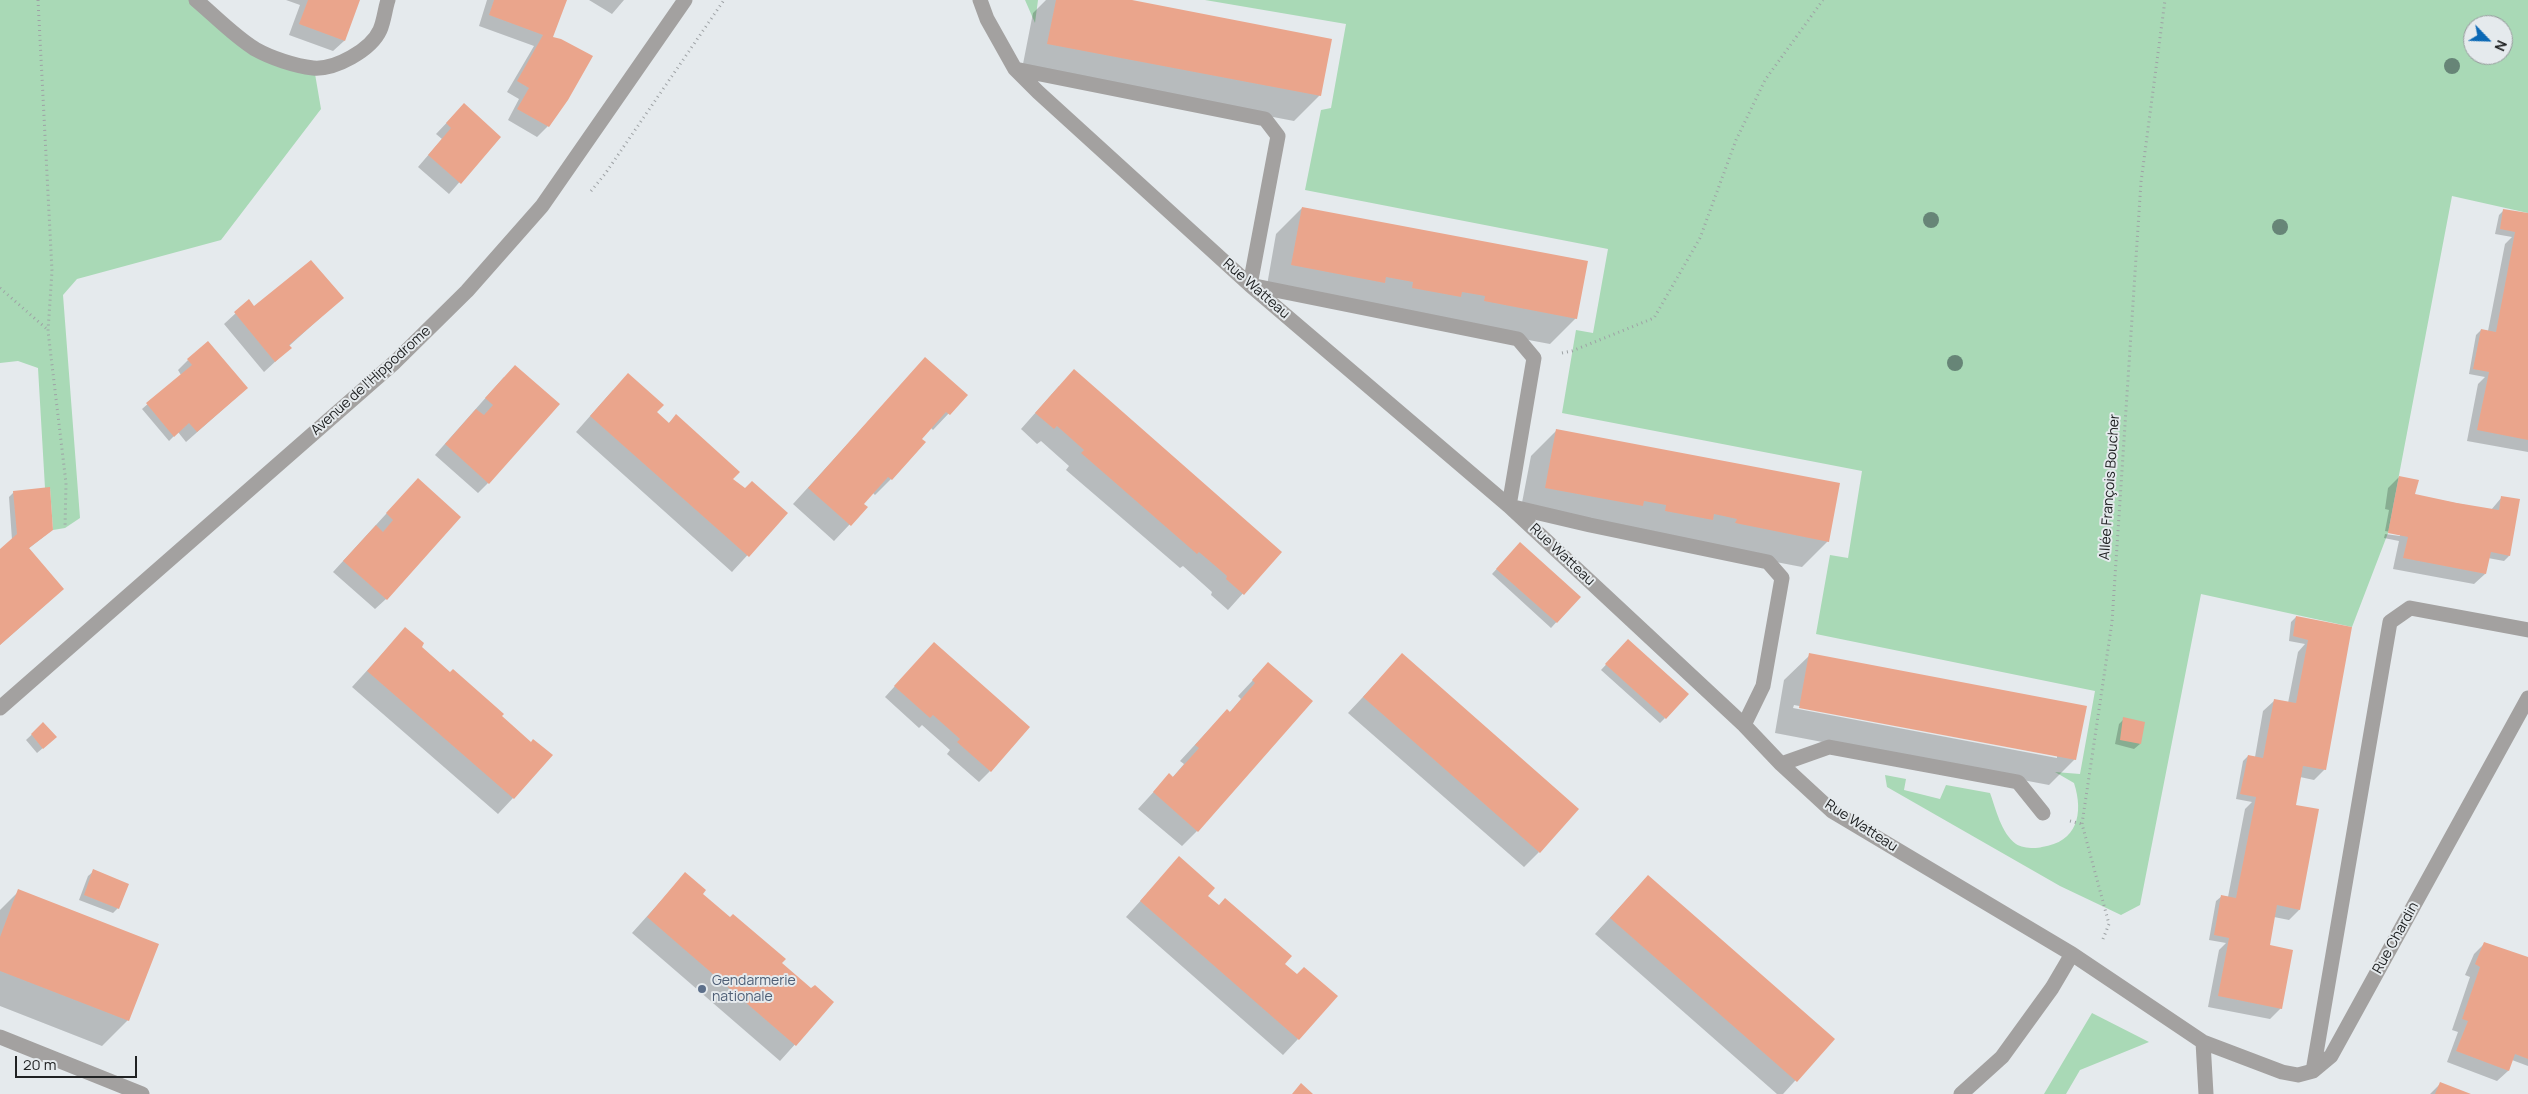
<!DOCTYPE html>
<html>
<head>
<meta charset="utf-8">
<style>
	body { margin:0 }
	#map { position:relative; width:2528px; height:1094px; overflow:hidden; background:#e5eaed; font-family:Manrope,sans-serif }
	canvas { display:block }
	.north { position:absolute; left:2463px; top:15px; width:50px; height:50px; box-sizing:border-box; background:#e5eaed; border:1px solid #969a9c; border-radius:50%; rotate:114deg; font-size:14px; font-weight:700; line-height:20px; text-align:center; color:#202223 }
	.north::after { content:''; display:block; margin:auto; width:18px; height:22px; background:#0a68b5; clip-path:polygon(50% 0,100% 100%,50% 72%,0 100%) }
	.scale { position:absolute; left:15px; top:1056px; width:122px; height:22px; box-sizing:border-box; border:2px solid #202223; border-top:0; padding-left:6px; font-size:15px; line-height:18px; white-space:nowrap; color:#202223; -webkit-text-stroke:4px #e5eaed; paint-order:stroke }
</style>
</head>
<body>
<div id="map">
<canvas width="2528" height="1094"></canvas>
<div class="north">N</div>
<div class="scale">20 m</div>
</div>
<script>
const ctx = document.querySelector('canvas').getContext('2d');
ctx.lineJoin = 'round';
function paint(path, color) {
  ctx.fillStyle = color;
  ctx.fill(path, 'evenodd');
}
function strokePath(path, color, width, dash) {
  ctx.strokeStyle = color;
  ctx.lineWidth = width;
  ctx.lineCap = dash ? 'butt' : 'round';
  ctx.setLineDash(dash || []);
  ctx.stroke(path);
}
function drawText(font, color, halo, rows, align = 'center') {
  ctx.font = font + ' Manrope,sans-serif';
  ctx.lineWidth = 4;
  ctx.setLineDash([]);
  ctx.textBaseline = 'middle';
  ctx.strokeStyle = halo;
  ctx.fillStyle = color;
  for (const [text, x, y, turn = 0] of rows) {
    ctx.save();
    ctx.translate(x, y);
    ctx.rotate((+turn || 0) * Math.PI / 180);
    ctx.textAlign = isNaN(turn) ? turn : align;
    if (halo) ctx.strokeText(text, 0, 0);
    ctx.fillText(text, 0, 0);
    ctx.restore();
  }
}
paint(new Path2D(`
	M0 0H196L255 49 314 68 321 109 221 240 77 279 63 295 80 518 65 528 53 530 50 488H45L38 368 18 361 0 363Z
	M1025 0H1038L1035 23Z
	M1205 0H2528V213L2452 196 2388 533 2352 627 2201 594 2140 905 2121 915 2060 886 1887 787 1885 775 1906 779 1904 790 1940 799 1946 785 1990 793C1996 809 2001 833 2016 844 2022 848 2035 849 2042 847 2077 842 2084 814 2074 783L2055 772 2080 774 2095 691 1816 634 1830 555 1848 558 1862 471 1562 413 1576 330 1593 333 1608 249 1305 190 1321 110 1331 108 1346 24ZM2473 25H2503V55H2473Z
	M2092 1013 2149 1042 2080 1070 2066 1094H2044Z`), '#a9d9b6');
paint(new Path2D(`
	M286 0H359L344 41 333 51 289 35 300 5Z
	M487 0H566L551 38 548 126 537 137 508 120 519 99 507 92 534 46 479 26Z
	M589 0H624L612 14Z
	M1046 0H1125L1320 95 1294 121 1022 69 1033 13Z
	M453 116 499 137 449 194 418 167 442 139 436 134Z
	M1302 208 1576 318 1550 344 1266 291 1276 234Z
	M2504 210 2528 215V452L2467 441 2478 384 2485 377 2469 374 2476 335 2481 330 2488 331 2505 244 2512 237 2495 234 2499 215Z
	M342 298 289 346 290 348 264 372 224 324 249 301 254 308Z
	M925 359 966 395 933 430 930 427 891 479 875 495 872 492 862 504 866 507 834 541 793 504Z
	M188 360 247 388 186 442 178 432 169 441 142 409 181 375 178 370Z
	M504 377 488 483 478 493 435 455Z
	M1059 386 1280 552 1228 610 1211 595 1212 592 1183 566 1180 568 1066 470 1069 466 1041 441 1037 444 1021 429Z
	M613 390 668 424 676 416 732 479 745 490 786 513 732 572 576 432Z
	M1557 430 1828 541 1802 567 1520 513 1531 456Z
	M2399 477 2414 495 2491 510 2502 497 2509 556 2504 561 2488 558 2485 574 2474 584 2393 569 2399 541 2384 538 2385 534 2400 536V534L2385 531 2389 510 2385 509 2388 488Z
	M407 491 386 599 375 609 333 572Z
	M14 492 52 530 28 549 63 589 0 645V551L12 540 9 497Z
	M1515 549 1579 597 1551 628 1492 574Z
	M2296 617 2351 628 2325 769 2314 780 2300 777 2295 804 2299 910 2289 920 2274 917 2269 945 2281 1008 2270 1019 2208 1007 2219 950 2226 943 2209 940 2216 901 2222 896 2228 897 2245 809 2252 802 2236 799 2243 761 2248 756 2255 757 2263 711 2274 701 2288 703 2298 652 2305 644 2289 641 2291 622Z
	M405 629 420 647 501 717 513 798 498 814 352 687Z
	M1628 641 1665 718 1660 723 1601 670Z
	M924 654 990 771 979 782 947 754 950 750 922 725 919 728 885 697Z
	M1402 655 1539 852 1524 867 1348 713Z
	M1810 655 2075 759 2049 785 1775 733 1784 680ZM1794 705 2057 755V758L1793 708Z
	M1268 664 1197 831 1182 846 1138 809 1169 775 1172 778 1184 764 1180 761 1227 710 1229 713 1241 699 1238 696Z
	M2124 719 2140 744 2134 749 2115 744 2119 724Z
	M43 724 50 742 37 753 26 740Z
	M1179 858 1206 896 1283 964 1298 1039 1283 1055 1126 917Z
	M94 871 118 908 113 913 79 900 88 876Z
	M685 874 701 894 780 964 811 990 833 1002 780 1061 632 933Z
	M1648 876 1833 1039 1783 1094H1777L1595 934Z
	M19 891 128 1020 102 1046 0 1006V910Z
	M2484 944 2528 959V1066L2512 1060 2508 1071 2497 1081 2447 1062 2458 1032 2452 1030 2470 977 2465 975 2474 954Z
	M2440 1084 2468 1094H2430Z`), '#0003');
paint(new Path2D(`
	M308 0H360L345 41 299 24Z
	M494 0H567L553 37 561 39 593 56 568 100 549 127 517 109 529 88 517 81 543 35 489 15Z
	M1056 0H1132L1332 39 1321 96 1047 44Z
	M464 103 501 137 461 184 428 155 451 128 446 123Z
	M1302 207 1588 261 1577 319 1484 301 1485 296 1462 292 1461 297 1412 288 1413 282 1386 277 1385 283 1291 265Z
	M2503 209 2528 213V440L2477 430 2489 372 2473 369 2481 329 2496 332 2515 232 2500 229Z
	M311 260 344 298 289 345 292 348 275 362 234 312 249 299 254 306Z
	M208 341 248 388 197 432 189 423 174 437 146 403 192 365 187 359Z
	M925 357 968 395 950 415 946 412 922 439 926 442 892 480 888 477 864 504 868 507 851 526 808 488Z
	M515 365 560 404 489 484 445 444 476 409 484 415 493 405 485 398Z
	M1074 369 1282 552 1244 595 1226 579 1227 576 1199 552 1197 554 1081 453 1084 450 1057 426 1054 429 1035 413Z
	M628 373 664 405 657 412 669 423 676 414 740 472 733 479 745 488 752 481 788 513 749 557 590 416Z
	M1556 429 1840 483 1829 542 1735 523 1737 519 1714 514 1713 520 1665 511 1666 505 1644 501 1643 506 1545 488Z
	M2399 476 2419 480 2415 494 2457 503 2499 510 2501 496 2520 499 2510 556 2491 552 2486 574 2403 558 2408 537 2388 533Z
	M418 478 461 517 387 600 343 561 376 525 383 532 393 520 386 513Z
	M50 487 53 530 29 548 64 589 0 645V549L17 534 13 491Z
	M1520 542 1581 597 1557 623 1496 569Z
	M2296 616 2352 627 2326 770 2303 766 2296 805 2319 809 2300 910 2277 905 2270 945 2293 950 2282 1009 2218 996 2229 938 2214 935 2221 895 2236 898 2256 797 2240 794 2248 755 2263 758 2274 699 2296 703 2308 640 2293 636Z
	M405 627 424 643 422 647 450 672 453 669 504 714 502 716 531 742 533 739 553 755 514 799 367 671Z
	M1628 639 1689 694 1666 719 1605 664Z
	M934 642 1030 727 991 772 957 742 960 739 933 715 930 718 894 686Z
	M1402 653 1579 809 1540 853 1363 697Z
	M1809 653 2087 706 2076 760 1799 708Z
	M1268 662 1313 701 1198 832 1153 792 1169 773 1173 777 1199 748 1195 745 1227 709 1230 712 1255 683 1252 680Z
	M2123 717 2145 722 2141 744 2120 740Z
	M43 722 57 737 43 749 31 734Z
	M1179 856 1215 888 1208 896 1219 905 1225 898 1292 956 1285 964 1297 974 1304 967 1338 996 1299 1040 1140 901Z
	M93 869 129 884 119 909 84 895Z
	M685 872 706 890 703 894 730 917 733 914 786 959 782 963 811 988 815 985 834 1002 796 1046 647 917Z
	M1648 875 1835 1039 1797 1082 1610 918Z
	M18 889 159 944 129 1021 0 971V937Z
	M2484 942 2528 957V1059L2515 1054 2509 1071 2456 1051 2468 1021 2462 1019 2480 967 2475 964Z
	M2440 1082 2471 1094H2435Z
	M1301 1083 1313 1094H1292Z`), '#eaa58c');
strokePath(new Path2D(`
	M38 0 52 271 48 331 66 483 65 528
	M591 191 605 174 724 0
	M0 288 48 330
	M1562 353 1572 351 1654 318 1700 238 1736 140 1765 80 1823 0
	M2070 821 2082 824
	M2103 939 2109 924 2082 824 2112 622 2141 182 2165 0`), '#9ea2a5', 3, [1, 4]);
strokePath(new Path2D(`
	M196 0C215 16 234 36 255 49 271 58 295 66 313 68 335 70 371 50 380 30 384 21 385 9 388 0
	M980 0 987 19 1015 69 1038 92 1250 285 1509 506 1744 725 1781 764 1832 811 2072 954 2203 1042 2282 1072 2298 1075 2313 1071 2331 1056 2528 698
	M1015 69 1265 119 1278 136 1250 285 1518 339 1534 358 1509 506 1590 525 1768 562 1782 578 1763 686 1744 725
	M0 708 395 362 467 291 542 206 685 0
	M1781 764 1829 747 2018 782 2043 813
	M0 1037 142 1094
	M2203 1042 2206 1094
	M2313 1071 2390 622 2410 608 2528 630
	M1961 1094 2002 1057 2052 988 2072 954`), '#a3a1a0', 15);
ctx.fillStyle = '#678577';
for (const [x, y] of [
	[2452,66],
	[1931,220],
	[2280,227],
	[1955,363]
]) {
  ctx.beginPath();
  ctx.arc(x, y, 8, 0, 2 * Math.PI);
  ctx.fill();
}
for (const [x, y, r, color] of [
	[702,989,5,"#5c6f8a"]
]) {
  const dot = new Path2D();
  dot.arc(x, y, r, 0, 2 * Math.PI);
  ctx.fillStyle = color;
  ctx.fill(dot);
  strokePath(dot, '#e5eaed', 2);
}
drawText('14px', '#202223', '#e5eaed', [
	["Rue Watteau",1256,289,41],
	["Avenue de l'Hippodrome",371,381,-42],
	["Allée François Boucher",2110,487,-86],
	["Rue Watteau",1562,555,43],
	["Rue Watteau",1861,826,33],
	["Rue Chardin",2396,938,-61]
]);
drawText('14px', '#4e5e75', '#e5eaed', [
	["Gendarmerie",712,981],
	["nationale",712,997]
], 'left');
</script>
</body>
</html>
